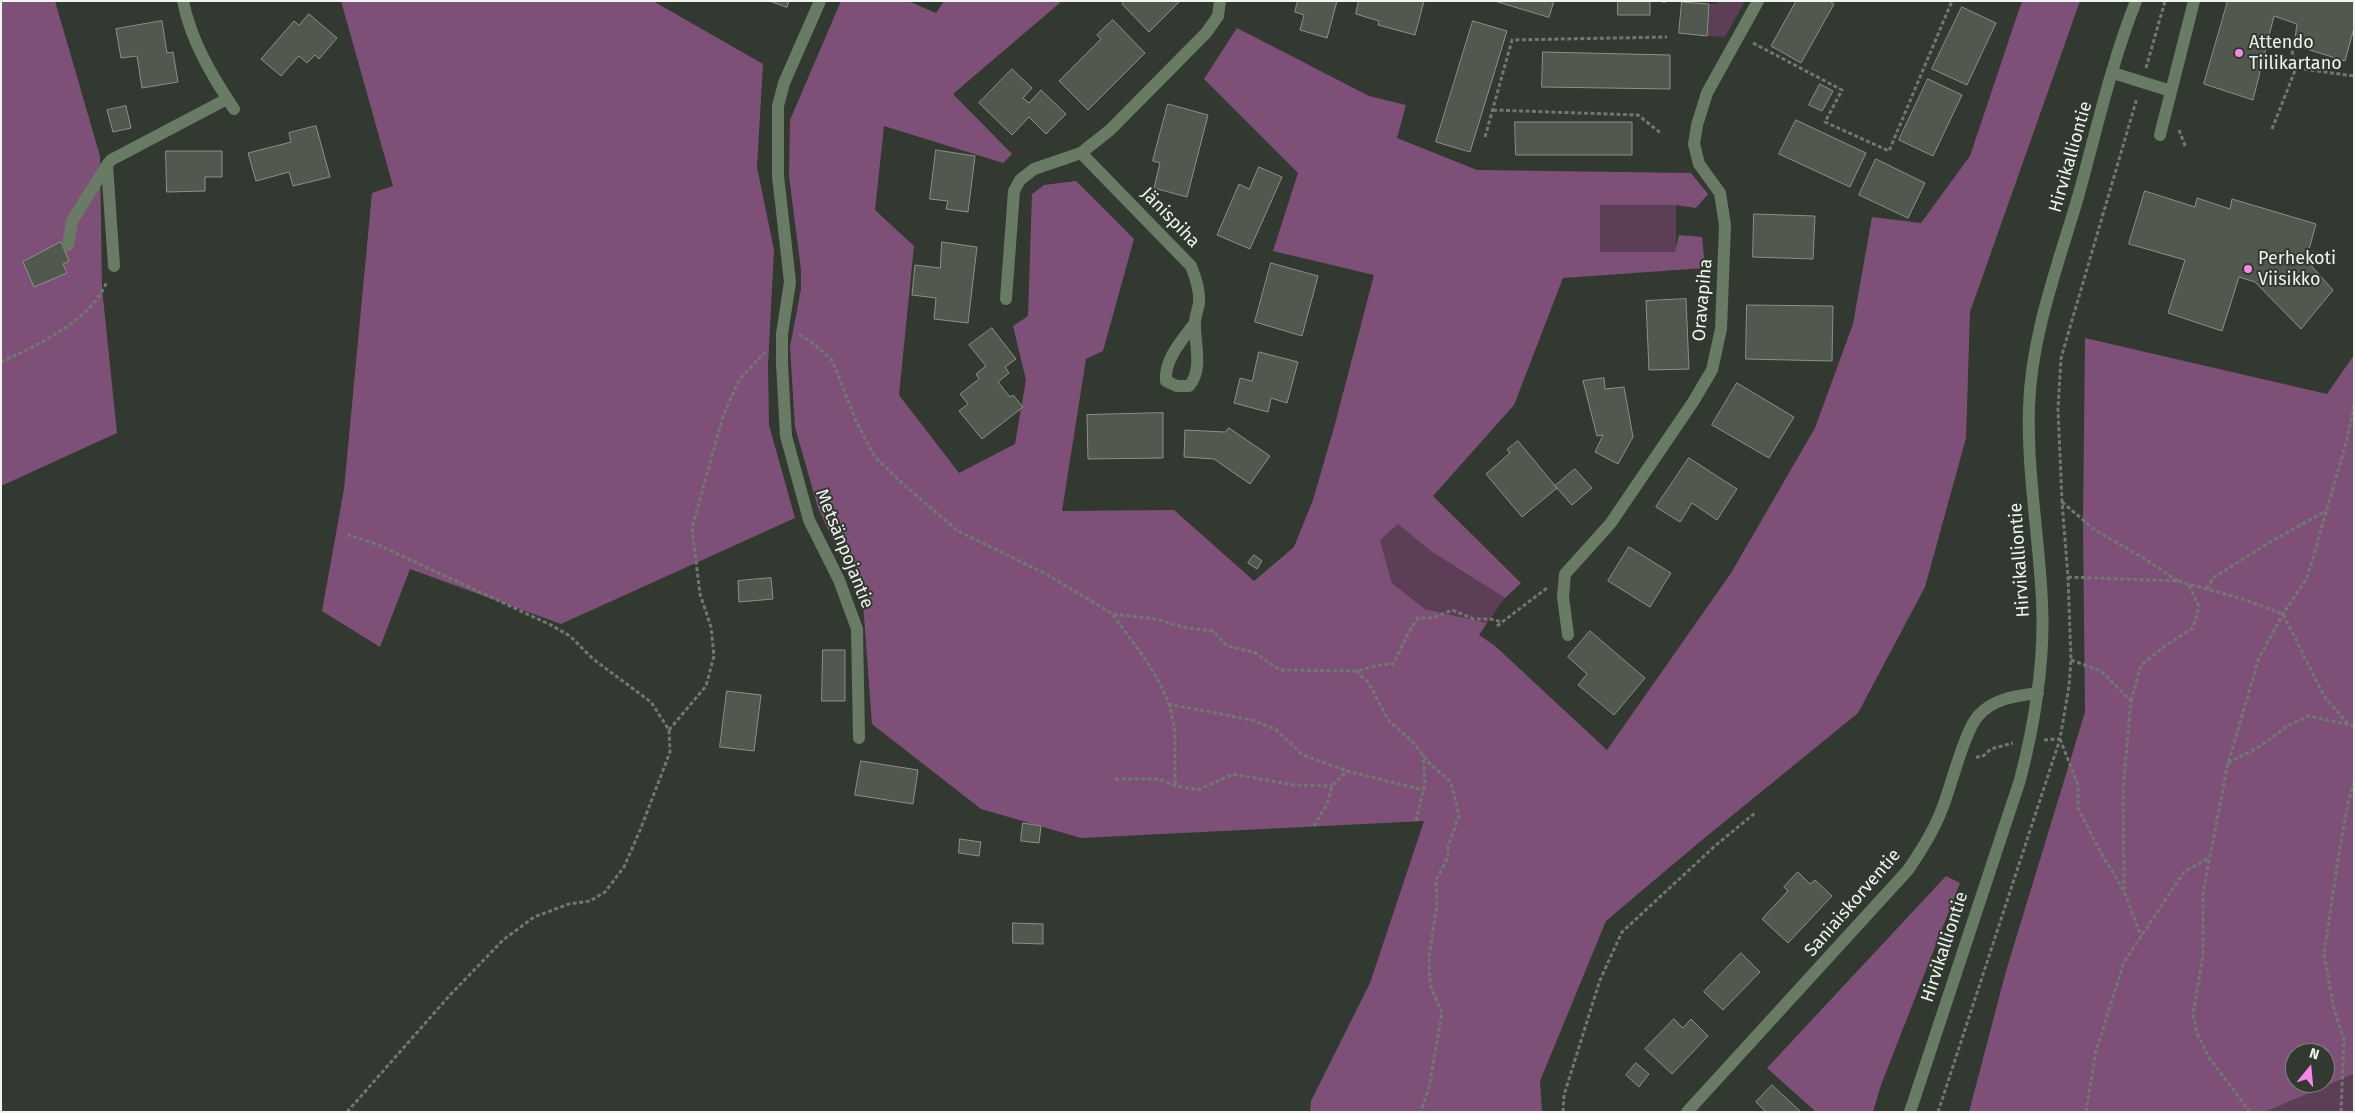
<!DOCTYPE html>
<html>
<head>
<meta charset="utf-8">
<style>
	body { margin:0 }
	#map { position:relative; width:2355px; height:1113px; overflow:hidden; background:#313930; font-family:"Fira Sans",sans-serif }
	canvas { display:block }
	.frame { position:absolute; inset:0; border:2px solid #f0f5ef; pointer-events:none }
	.north { position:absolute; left:2285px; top:1043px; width:50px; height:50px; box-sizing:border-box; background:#313930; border:1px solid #7d847c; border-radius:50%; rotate:17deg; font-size:14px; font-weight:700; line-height:20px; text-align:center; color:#f0f5ef }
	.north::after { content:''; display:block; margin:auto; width:18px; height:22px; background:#f987e9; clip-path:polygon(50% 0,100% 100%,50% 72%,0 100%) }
</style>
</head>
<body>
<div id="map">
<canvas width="2355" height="1113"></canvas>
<div class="frame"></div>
<div class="north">N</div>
</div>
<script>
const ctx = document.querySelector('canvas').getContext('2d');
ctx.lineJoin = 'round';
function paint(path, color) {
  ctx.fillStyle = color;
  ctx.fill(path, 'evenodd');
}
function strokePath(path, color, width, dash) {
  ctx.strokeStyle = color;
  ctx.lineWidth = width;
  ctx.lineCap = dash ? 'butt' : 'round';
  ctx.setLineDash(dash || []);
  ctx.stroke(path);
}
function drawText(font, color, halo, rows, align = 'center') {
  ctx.font = font + ' "Fira Sans",sans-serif';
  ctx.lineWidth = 4;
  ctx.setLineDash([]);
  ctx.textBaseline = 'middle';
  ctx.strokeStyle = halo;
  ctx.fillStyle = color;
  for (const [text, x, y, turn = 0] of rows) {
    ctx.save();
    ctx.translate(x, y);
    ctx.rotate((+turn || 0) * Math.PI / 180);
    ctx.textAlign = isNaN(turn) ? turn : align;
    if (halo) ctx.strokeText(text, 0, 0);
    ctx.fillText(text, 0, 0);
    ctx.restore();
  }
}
paint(new Path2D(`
	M1718 1H1745L1725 37 1707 36 1709 4H1717Z
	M1600 205H1676V252H1600Z
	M1398 523 1432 552 1505 598 1487 623 1425 609 1392 583 1380 540Z
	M2354 1074V1112H2265Z`), '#5c3e57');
paint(new Path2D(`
	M1 1H55L100 156 102 288 117 433 1 486Z
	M341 1H653L763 64 757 167 774 250 768 366 769 425 795 518 561 624 410 569 380 647 322 611 344 489 372 193 393 186Z
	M841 1H908L936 13 944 1H1062L953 94 1012 154 1003 163 884 126 875 210 914 246 899 395 959 473 1015 444 1026 380 1013 326 1028 316 1032 194 1044 185 1076 181 1134 239 1103 351 1086 359 1062 511 1174 510 1254 581 1294 547 1313 500 1335 424 1374 275 1273 251 1298 173 1204 79 1237 28 1369 96 1406 105 1397 138 1477 170 1691 173 1708 194 1696 208 1676 205H1600V252H1675L1679 235 1702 237 1705 268 1563 278 1514 405 1433 496 1521 583 1505 598 1432 552 1398 524 1380 540 1392 583 1425 609 1487 623 1479 635 1494 645 1607 750 1731 573 1815 428 1853 324 1872 217 1921 223 1970 156 2022 1H2080L1970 312 1966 438 1925 587 1858 713 1696 845 1606 921 1540 1081 1542 1112H1310L1311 1101 1370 983 1424 821 1081 838 981 809 872 724 863 603 818 508 795 427 790 347 801 289V270L789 176 790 120Z
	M2085 338 2327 394 2354 355V1074L2265 1112H1969L2006 971 2085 712 2083 524ZM2295 1053H2325V1083H2295Z
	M1946 876 1960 883 1881 1085 1873 1112H1816L1767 1068Z`), '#7f5077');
const building = new Path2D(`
	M770 1H789L787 7Z
	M1125 1H1180L1149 32 1122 4Z
	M1298 1H1337L1327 38 1300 30 1304 15 1295 12Z
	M1359 1H1424L1415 35 1378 25 1379 21 1356 14Z
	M1495 1H1554L1549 17Z
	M1618 1H1650V15H1618Z
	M1829 1 1834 4 1801 63 1771 46 1796 1Z
	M2228 1H2354V28L2345 61 2294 45 2297 24 2274 16 2253 100 2204 84Z
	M1682 2 1709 4 1707 36 1679 33Z
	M1962 7 1996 23 1967 85 1932 69Z
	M309 14 337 38 319 59 315 55 307 63 299 56 281 76 261 59 294 21 299 25Z
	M1113 20 1145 53 1088 110 1059 81 1101 39 1097 35Z
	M162 21 167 53 173 52 178 82 142 88 137 56 121 58 116 29Z
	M1473 21 1507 31 1470 152 1436 142Z
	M1543 52 1670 55V89L1542 87Z
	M1012 69 1032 88 1023 98 1029 103 1041 90 1066 114 1046 134 1029 117 1012 135 979 103Z
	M1928 79 1962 95 1933 156 1899 140Z
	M1820 84 1833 91 1822 111 1809 105Z
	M1168 104 1208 115 1187 197 1154 188 1160 163 1153 161Z
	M126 106 131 128 113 132 107 110Z
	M1796 120 1866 153 1850 187 1779 154Z
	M1515 122H1632V155H1516Z
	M316 126 330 177 293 186 289 172 256 181 248 153 291 142 289 133Z
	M936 150 975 156 968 212 946 209 948 201 930 199Z
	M166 151H222V177H205V191L167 192Z
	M1876 159 1925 183 1908 218 1859 195Z
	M1259 167 1282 177 1250 249 1217 235 1239 184 1249 189Z
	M2145 191 2195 207 2197 198 2230 209 2232 199 2316 224 2306 260 2333 290 2301 329 2255 282 2239 277 2222 331 2168 313 2185 260 2129 244Z
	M1754 214 1815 216 1813 259 1753 257Z
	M61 242 69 261 63 264 67 273 34 287 23 262Z
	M942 242 977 247 968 323 934 319 936 298 912 295 915 265 940 268Z
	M1271 263 1318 276 1302 336 1255 322Z
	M1686 299 1689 369 1649 370 1646 301Z
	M1747 305 1833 306 1832 361 1746 359Z
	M992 328 1016 359 1005 367 1009 373 998 382 1010 397 1013 395 1023 407 982 439 959 411 968 404 960 394 979 379 976 374 986 366 969 345Z
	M1259 352 1298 362 1287 403 1271 398 1268 412 1234 403 1240 378 1252 381Z
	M1604 378 1605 389 1624 387 1633 437 1618 464 1595 452 1603 435 1597 436 1583 381Z
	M1737 383 1794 417 1769 458 1712 425Z
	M1163 413V458L1088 459 1087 415Z
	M1229 428 1270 456 1250 484 1214 459 1184 457 1185 430 1225 432Z
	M1518 441 1557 488 1522 517 1486 474 1510 453 1507 450Z
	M1689 458 1737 489 1717 520 1692 503 1680 522 1656 507Z
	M1575 469 1592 488 1572 505 1555 486Z
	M1629 547 1671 573 1650 607 1608 581Z
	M1254 555 1262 561 1257 569 1248 563Z
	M771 578 773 599 739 602 738 581Z
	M1590 631 1645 678 1614 715 1578 685 1587 674 1568 657Z
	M823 650H845V701H822Z
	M727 691 761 695 754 751 720 747Z
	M861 761 918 770 913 804 855 795Z
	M1023 823 1041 826 1039 843 1021 841Z
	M960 839 981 842 979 856 959 853Z
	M1798 872 1810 884 1815 880 1832 896 1788 943 1762 919 1788 891 1784 887Z
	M1013 923 1043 924V944L1013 943Z
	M1741 953 1760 972 1723 1010 1704 992Z
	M1674 1019 1683 1028 1691 1019 1708 1036 1672 1074 1645 1049Z
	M1636 1063 1649 1074 1639 1087 1626 1075Z
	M1772 1085 1800 1111V1112H1766L1756 1102Z`);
paint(building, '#51594f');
strokePath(building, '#8a9288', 1);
strokePath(new Path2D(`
	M1664 3V1
	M2289 38 2296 68 2354 76
	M1753 43 1842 90 1825 122 1889 151 1952 1
	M2146 68 2165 1
	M1493 110 1638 115 1662 134
	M2272 129 2296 68
	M2179 130 2186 148
	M1485 137 1512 40 1667 37
	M799 335 810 341 832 360 857 423 875 457 903 484 958 531 1046 574 1113 614 1156 619 1187 628 1213 631 1227 646 1254 652 1280 670 1356 671 1379 665 1393 664C1402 648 1407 632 1418 618H1433L1452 610 1474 619H1490L1502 622
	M1 362C38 345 92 320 107 281
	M2062 502 2095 530 2145 559 2178 581
	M2068 577 2178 581 2243 599 2283 614 2324 696 2349 725
	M2207 589 2213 578 2275 539 2326 511
	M1113 615C1136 647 1166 681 1173 721 1177 740 1173 765 1176 786
	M1497 626 1547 588
	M2071 660 2101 671 2131 701 2123 789 2124 891
	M1356 671 1368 682 1389 721 1411 740 1431 765 1451 782 1459 816 1448 846V857L1436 880 1437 905 1429 957 1430 985 1442 1013 1429 1087 1421 1112
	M2131 701 2141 665 2165 646 2193 628 2199 607 2189 585
	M1168 704 1252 720 1275 729 1303 755 1347 771
	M669 730 706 686 714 656 711 627 700 594 692 528 723 416 739 380 765 352
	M2060 739 2078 785V808L2101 853 2124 891 2141 936
	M2044 740 2060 739 2069 686 2071 660 2068 577 2062 502 2058 409 2061 358 2137 98
	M1976 757H1982L1991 749 2013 743
	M2228 763 2259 747 2289 725 2309 716 2354 726
	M1115 779H1159L1176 786 1198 790 1233 774 1294 785 1332 786
	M1416 821 1425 783 1423 755
	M1314 826 1327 804 1332 786 1347 771 1423 790
	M347 1112 451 994 503 940 534 917 569 904 590 901 605 892 624 867 641 828 670 752 669 730 651 702 593 659 570 636 551 625 376 544 348 535
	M1563 1112 1564 1095 1600 980 1622 932 1716 845 1755 813
	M1938 1112 2060 739
	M2086 1112 2096 1051 2124 962 2184 872 2209 858
	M2250 1112 2208 1056 2197 1033 2193 1014 2203 955V893L2228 763 2259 658 2283 614 2307 578 2346 443 2354 406
	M2341 1112 2344 1039 2334 1009 2324 954 2338 860 2348 802 2354 783`), '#70786f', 3, [4, 2.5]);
strokePath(new Path2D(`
	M183 1C191 41 212 76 234 109
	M820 1 784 83 778 106V176L790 282 782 334V364L786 436 809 520 839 580 857 629 859 738
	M2113 73 2171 91
	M2160 135 2194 1
	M1081 153 1191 266C1196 278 1200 290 1199 303 1198 311 1194 318 1195 326 1195 346 1203 370 1189 386H1177L1166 381C1164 360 1182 340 1194 324
	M68 245 72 221 107 165
	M114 266 107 165 111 160 227 99
	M1006 299 1014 191 1020 180 1034 169 1081 153 1110 130 1206 33 1218 16 1220 1
	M1568 635 1563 597 1565 574 1610 524 1693 402 1712 370 1721 329 1725 225 1720 193 1699 164 1694 144 1697 125 1707 93 1758 1
	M1687 1112 1908 870C1921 851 1934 831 1942 809 1951 787 1964 732 1978 716 1994 698 2016 696 2038 693
	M1910 1112 2020 780C2035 722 2045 662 2042 602 2039 537 2027 472 2029 407 2031 336 2058 265 2078 197 2096 132 2111 64 2136 1`), '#697a65', 12);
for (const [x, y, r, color] of [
	[2239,53,5,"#f987e9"],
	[2248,269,5,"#f987e9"]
]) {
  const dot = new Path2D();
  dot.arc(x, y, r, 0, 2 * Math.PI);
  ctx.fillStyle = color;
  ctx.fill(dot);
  strokePath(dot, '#313930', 2);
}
drawText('18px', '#f0f5ef', '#313930', [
	["Attendo",2249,43],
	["Tiilikartano",2249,64],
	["Perhekoti",2258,259],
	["Viisikko",2258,280]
], 'left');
drawText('18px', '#f0f5ef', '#313930', [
	["Hirvikalliontie",2071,157,-74],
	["Jänispiha",1170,218,46],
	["Oravapiha",1703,300,-85],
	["Metsänpojantie",844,549,68],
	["Hirvikalliontie",2020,560,-94],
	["Saniaiskorventie",1853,903,-49],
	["Hirvikalliontie",1945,947,-72]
]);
</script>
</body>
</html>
